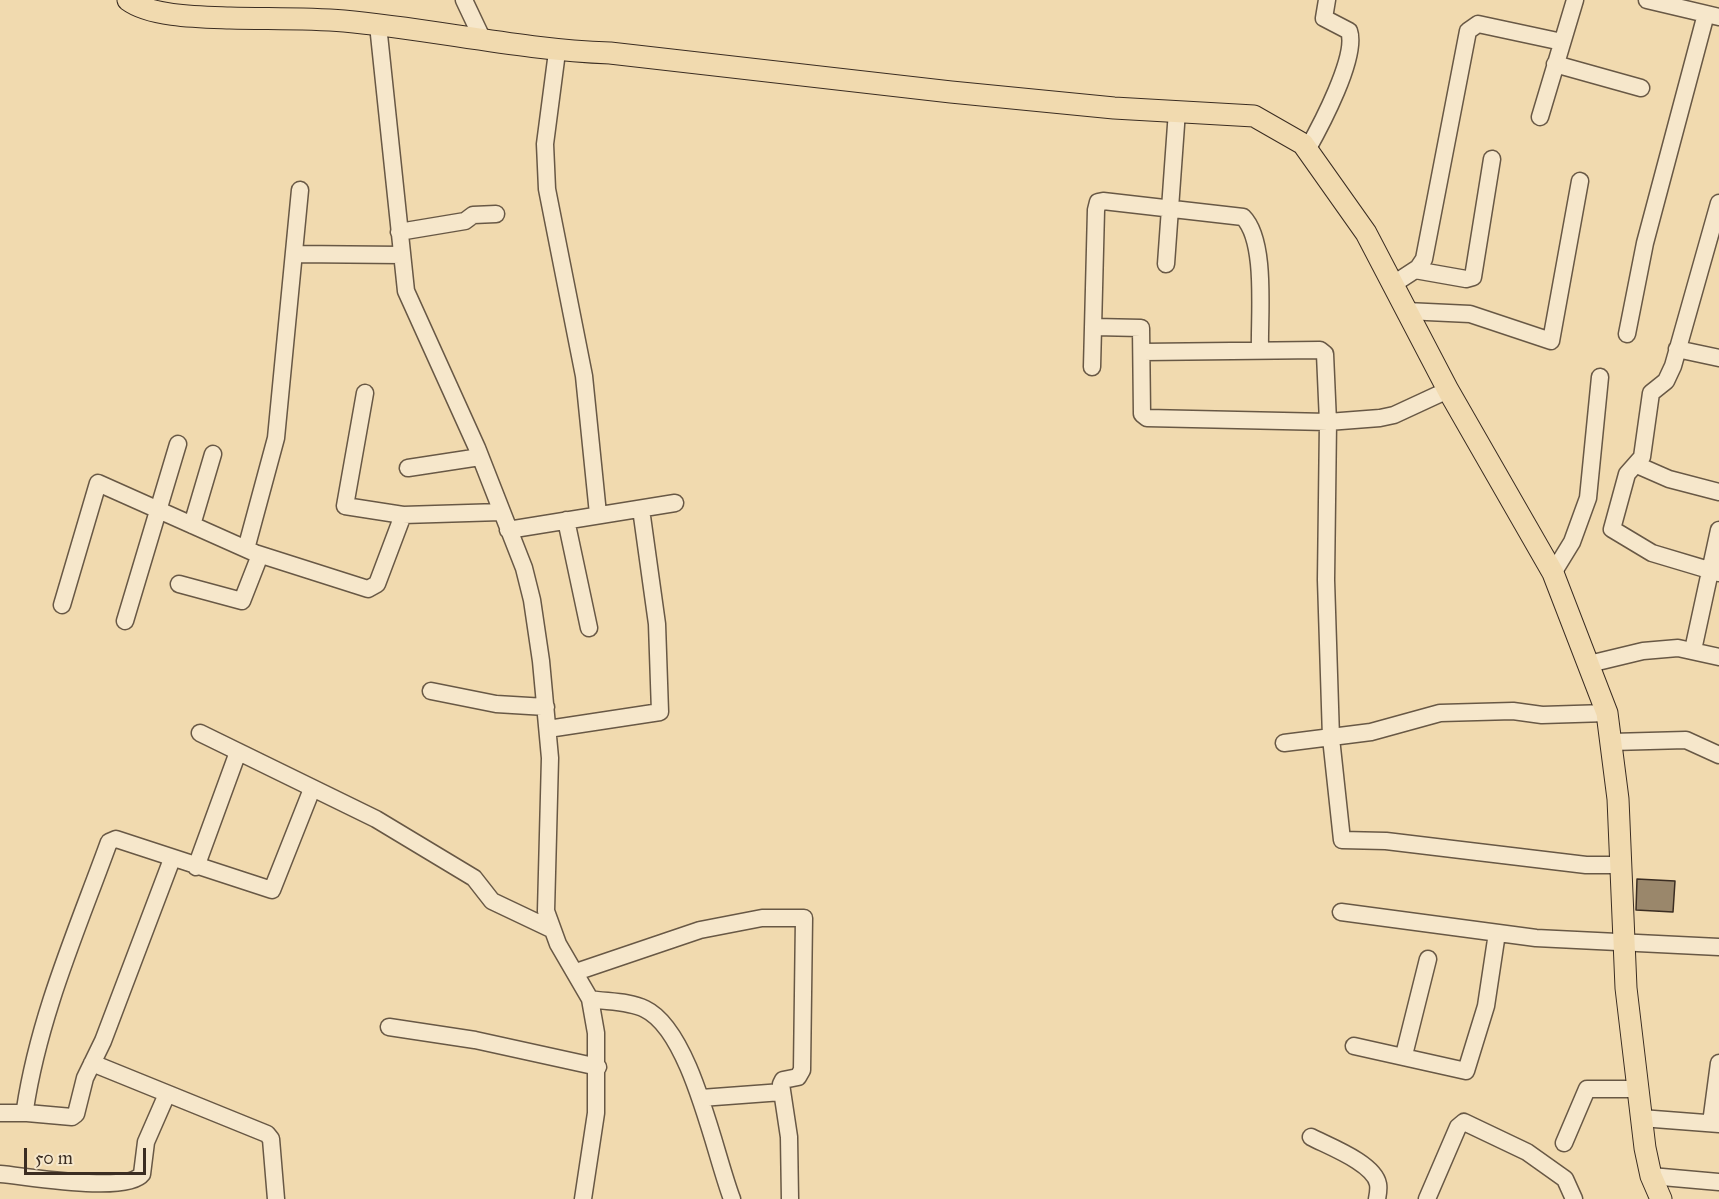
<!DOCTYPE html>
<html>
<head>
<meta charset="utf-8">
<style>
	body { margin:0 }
	#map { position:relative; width:1719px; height:1199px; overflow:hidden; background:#f1daaf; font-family:"IM FELL Great Primer",serif }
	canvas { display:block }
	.scale { position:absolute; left:24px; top:1148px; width:122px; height:27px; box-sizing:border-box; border:3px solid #3b2d22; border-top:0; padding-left:8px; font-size:18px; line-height:21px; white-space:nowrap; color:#3b2d22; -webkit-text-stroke:4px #f6e7cb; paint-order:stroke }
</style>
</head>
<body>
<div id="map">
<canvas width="1719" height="1199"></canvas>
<div class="scale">50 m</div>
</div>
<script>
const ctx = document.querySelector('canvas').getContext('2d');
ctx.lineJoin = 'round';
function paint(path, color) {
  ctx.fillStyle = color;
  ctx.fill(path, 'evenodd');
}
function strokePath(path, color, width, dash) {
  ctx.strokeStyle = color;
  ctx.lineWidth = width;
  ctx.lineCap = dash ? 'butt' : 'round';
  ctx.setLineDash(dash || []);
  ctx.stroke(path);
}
const building = new Path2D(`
	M1637 879 1675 881 1673 912 1636 910Z`);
paint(building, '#9a876b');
strokePath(building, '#3b2d22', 1.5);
const minor = new Path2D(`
	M464 0 482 38
	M1647 0 1719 17
	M378 25 406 291 477 448 524 568 532 600 541 661 550 758 546 911 558 944 590 999 596 1033V1113L583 1199
	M557 52 545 144 547 189 584 376 598 514
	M1555 64 1641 88
	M1540 117 1575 0
	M1307 150C1320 127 1358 56 1349 31L1324 18 1327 0
	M1719 203 1673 366 1666 381 1651 393 1642 457 1627 474 1612 529 1652 553 1719 573
	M399 232 465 221 473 215 496 214
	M295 254 402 255
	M1166 264 1177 111
	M1415 270 1466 279 1473 277 1492 159
	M1392 285 1418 268 1424 259 1468 31 1478 24 1562 42
	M1406 311 1470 314 1551 341 1580 181
	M1095 327 1141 328 1142 414 1147 418 1328 422 1380 418 1394 415 1448 390
	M1627 334 1645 243 1706 14
	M1677 349 1719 358
	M1143 352 1320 350 1325 354 1328 422 1326 580 1331 738 1342 840 1386 841 1586 865H1622
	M1092 367 1096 210 1098 202 1103 201 1243 217C1267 241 1259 316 1260 349
	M365 393 345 506 403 515
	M1637 465 1669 479 1719 492
	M408 468 480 457
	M566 520 589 628
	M192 525 213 454
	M508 530 675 503
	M246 549 276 438 300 190
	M1553 573 1572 542 1588 498 1600 377
	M179 584 242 601 260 555
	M62 605 98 483 255 553 368 589 377 584 403 515 501 512
	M125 621 178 444
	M1693 650 1719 530
	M1589 664 1643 651 1678 648 1719 657
	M431 691 496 704 546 707
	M548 729 660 712 657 624 641 509
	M200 733 376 819 474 878 492 901 551 929
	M1612 742 1686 740 1719 755
	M1284 743 1371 732 1440 713 1513 711 1542 715 1607 713
	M172 859 103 1041 85 1078 76 1114 72 1117 27 1113 25 1109C39 1016 77 930 109 842L116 839 272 890 312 789
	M196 867 238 752
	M1341 912 1536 938 1719 947
	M576 972 700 930 762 918H804L802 1070 798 1077 783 1080 781 1084 789 1137 790 1199
	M590 999C607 1002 629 1001 645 1009 691 1031 714 1152 732 1199
	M389 1027 475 1040 598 1067
	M1354 1046 1466 1071 1486 1006 1497 933
	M1404 1055 1428 959
	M92 1063 267 1134 271 1139 276 1199
	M701 1098 782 1092
	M0 1113H28
	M1641 1118 1719 1124
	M1711 1123 1719 1063
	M1311 1137C1328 1146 1374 1163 1378 1184 1379 1189 1378 1194 1377 1199
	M1564 1143 1587 1089H1638
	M0 1174C26 1176 127 1194 142 1174L146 1142 167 1094
	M1651 1176 1719 1182
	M1427 1199 1458 1127 1464 1122 1527 1152 1565 1179 1574 1199`);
const major = new Path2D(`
	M128 0C151 17 202 17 230 18 268 19 306 18 344 21 433 29 521 50 610 53L951 92 1114 108 1254 116 1303 144 1366 233 1448 390 1553 573 1607 713 1618 799 1626 988 1645 1148 1651 1176 1661 1199`);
strokePath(minor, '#685845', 19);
strokePath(major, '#3b2d22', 23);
strokePath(minor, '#f6e7cb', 16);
strokePath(major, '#f1daaf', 21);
</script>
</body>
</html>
